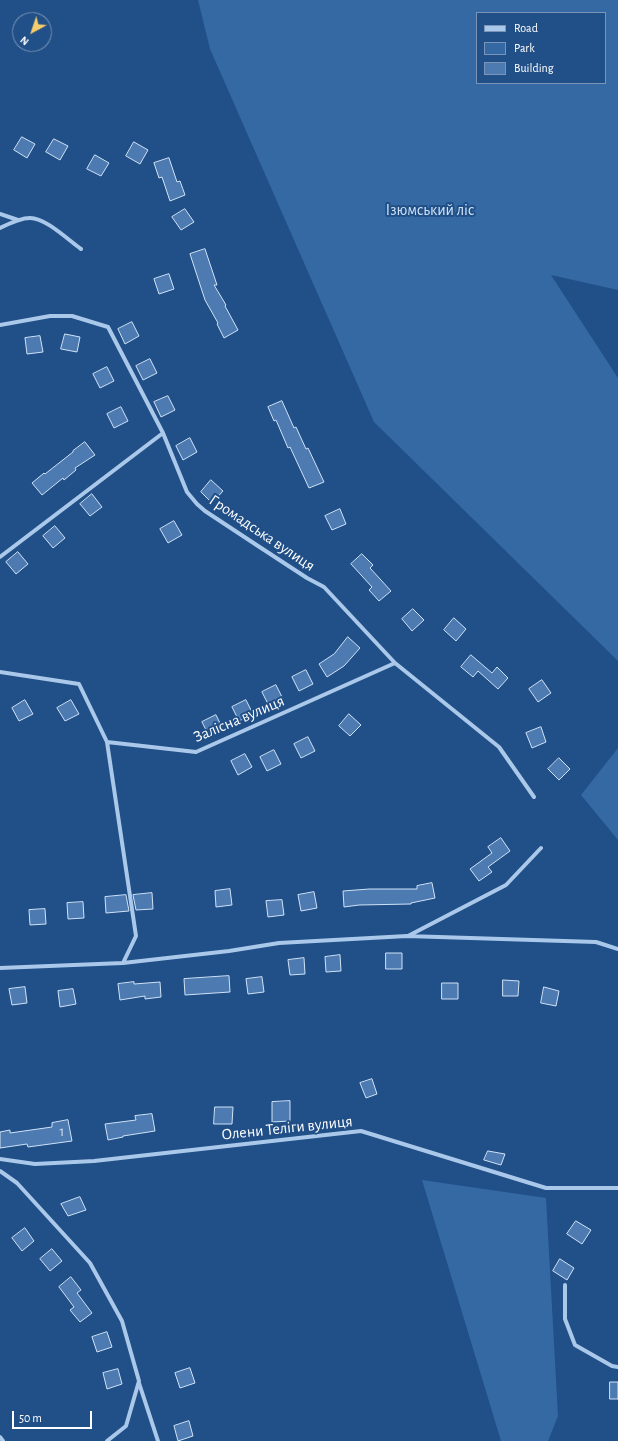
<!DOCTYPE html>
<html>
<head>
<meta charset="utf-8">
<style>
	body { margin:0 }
	#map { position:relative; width:618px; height:1441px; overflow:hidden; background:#214f87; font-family:"Alegreya Sans",sans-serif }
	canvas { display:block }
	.legend { position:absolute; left:476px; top:12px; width:130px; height:72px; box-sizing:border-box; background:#214f87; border:1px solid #7a95b7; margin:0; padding:5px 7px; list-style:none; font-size:12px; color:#fff }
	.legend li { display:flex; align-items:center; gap:8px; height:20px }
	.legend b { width:20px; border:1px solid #7a95b7 }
	.north { position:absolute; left:12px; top:12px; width:40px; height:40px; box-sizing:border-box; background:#214f87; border:1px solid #7a95b7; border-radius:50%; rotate:220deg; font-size:11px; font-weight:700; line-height:16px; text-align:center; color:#fff }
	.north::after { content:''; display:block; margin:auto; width:14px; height:18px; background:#f7cc6b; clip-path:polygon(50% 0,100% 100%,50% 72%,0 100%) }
	.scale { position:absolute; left:12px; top:1411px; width:80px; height:18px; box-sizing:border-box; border:2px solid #fff; border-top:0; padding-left:5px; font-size:12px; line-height:14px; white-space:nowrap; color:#fff; -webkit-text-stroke:3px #214f87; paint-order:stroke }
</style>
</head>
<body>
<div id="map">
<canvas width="618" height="1441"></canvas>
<ul class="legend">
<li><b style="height:5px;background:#aac8ea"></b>Road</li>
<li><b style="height:11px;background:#3469a4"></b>Park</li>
<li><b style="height:11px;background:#4d7bb1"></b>Building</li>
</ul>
<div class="north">N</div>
<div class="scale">50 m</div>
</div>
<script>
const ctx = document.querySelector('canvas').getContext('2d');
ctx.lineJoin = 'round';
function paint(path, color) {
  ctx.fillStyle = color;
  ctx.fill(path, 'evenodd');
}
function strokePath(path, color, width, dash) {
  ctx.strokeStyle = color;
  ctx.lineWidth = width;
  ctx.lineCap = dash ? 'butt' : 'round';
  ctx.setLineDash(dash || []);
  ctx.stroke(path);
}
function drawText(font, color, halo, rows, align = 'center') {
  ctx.font = font + ' "Alegreya Sans",sans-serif';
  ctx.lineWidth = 4;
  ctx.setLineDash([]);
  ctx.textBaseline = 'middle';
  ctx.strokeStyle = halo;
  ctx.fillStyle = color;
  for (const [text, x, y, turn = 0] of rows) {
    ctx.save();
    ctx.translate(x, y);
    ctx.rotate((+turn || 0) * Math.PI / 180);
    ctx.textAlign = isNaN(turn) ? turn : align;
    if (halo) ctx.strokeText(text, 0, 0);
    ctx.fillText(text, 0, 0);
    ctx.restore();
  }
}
paint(new Path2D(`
	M198 0H618V290L551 275 618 378V661L374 422 210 49ZM477 13H605V83H477Z
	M618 748V840L581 795Z
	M422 1180 546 1198 558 1416 548 1441H501Z`), '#3469a4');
const building = new Path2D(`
	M22 137 35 144 27 158 14 150Z
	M54 139 68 146 60 160 46 152Z
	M134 142 148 150 140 164 126 156Z
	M95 155 109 163 101 176 87 169Z
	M169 158 177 182 180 181 185 195 170 201 162 177 159 178 154 163Z
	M185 209 194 222 181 230 172 217Z
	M205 249 217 285H214L226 305 225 306 238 330 224 338 217 324 218 323 205 300 190 254Z
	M169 274 174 289 159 294 154 279Z
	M132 322 139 336 125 344 118 329Z
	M65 334 80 337 77 352 61 349Z
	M40 336 43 352 27 354 25 338Z
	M150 359 157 373 143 380 136 366Z
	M107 367 114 381 100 388 93 374Z
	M168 396 175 410 161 417 154 402Z
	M282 401 294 428 296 427 306 449 308 448 324 482 309 488 290 447 288 448 276 420 274 421 268 407Z
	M121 407 128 421 114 428 107 414Z
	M190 438 197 452 183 460 176 446Z
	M85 442 95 455 75 468 76 470 64 480 63 478 42 495 32 483 44 473 45 474 73 452V451Z
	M211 480 223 491 212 503 201 492Z
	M92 494 102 507 90 516 80 504Z
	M340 509 346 524 332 530 325 516Z
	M174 521 182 535 168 543 160 529Z
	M55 526 65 538 53 548 43 536Z
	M18 552 28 564 16 574 6 562Z
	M362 554 373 565 370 568 391 591 379 601 369 590 372 587 351 564Z
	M413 609 424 620 412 631 402 619Z
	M454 618 466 629 456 641 444 630Z
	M348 637 360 648 344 666 327 677 319 664 334 654Z
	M471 655 492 673 497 667 508 678 498 689 478 671 473 677 461 667Z
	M306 670 313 684 299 691 292 677Z
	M542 680 551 693 538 702 529 689Z
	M276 685 283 699 269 706 262 692Z
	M25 700 33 714 19 721 12 708Z
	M71 700 79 714 65 721 57 708Z
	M246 700 253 714 239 721 232 707Z
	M349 714 361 725 350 736 339 726Z
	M216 715 223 729 209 736 202 722Z
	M541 727 546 742 532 748 526 733Z
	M308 737 315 751 301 758 294 744Z
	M274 750 281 764 267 771 260 757Z
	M245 754 252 767 238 775 231 761Z
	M559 758 570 769 559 780 548 769Z
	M501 838 510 851 488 867 492 872 479 881 470 869 492 853 488 847Z
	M432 883 435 898 411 903V904L359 905 344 907 343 891 369 889H417V886Z
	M230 889 232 905 216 907 215 891Z
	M314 892 317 908 301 911 298 895Z
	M152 893 153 909 136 910 133 895Z
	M126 895 129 911 106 913 105 897Z
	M282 900 284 915 268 917 266 901Z
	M83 902 84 918 68 919 67 903Z
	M45 909 46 924 30 925 29 910Z
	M386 953H402V969H386Z
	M340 955 341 971 326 972 325 957Z
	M304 958 305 974 290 975 288 960Z
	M229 976 230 992 185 995 184 979Z
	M262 977 264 992 248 994 246 979Z
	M503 980 519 981 518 996H503Z
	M134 982V984L160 982 161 997 145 999V996L120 1000 118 984Z
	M442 983H458V999H442Z
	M25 987 27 1003 12 1005 9 989Z
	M544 987 559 991 556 1006 541 1003Z
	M73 989 76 1004 60 1007 58 991Z
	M372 1079 377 1094 366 1098 360 1083Z
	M290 1101V1121L272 1122V1102Z
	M215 1107H233L232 1124H214Z
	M152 1114 155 1131 123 1136V1137L108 1140 105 1124 136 1120 135 1116Z
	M68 1120 72 1141 28 1147 27 1144 0 1148V1132L10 1130V1133L52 1127V1123Z
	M488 1151 505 1154 501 1165 484 1160Z
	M80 1197 86 1210 68 1216 61 1204Z
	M576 1221 591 1230 582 1244 567 1234Z
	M25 1228 34 1241 22 1251 12 1238Z
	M52 1249 62 1261 50 1271 40 1259Z
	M560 1259 574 1268 567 1280 553 1271Z
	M71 1277 81 1290 77 1293 92 1313 80 1322 70 1310 74 1307 59 1287Z
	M107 1332 112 1347 97 1352 92 1337Z
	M190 1368 195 1383 180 1388 175 1373Z
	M118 1369 122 1384 107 1389 103 1373Z
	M610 1382H618V1399H610Z
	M189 1421 193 1436 178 1441 174 1426Z`);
paint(building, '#4d7bb1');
strokePath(building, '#cfe2f7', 1);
strokePath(new Path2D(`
	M0 214 18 220
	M0 228C8 224 20 218 30 218 46 218 68 240 81 249
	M0 325 50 316H72L108 327 163 433 187 492 197 504 205 511 255 544 307 578 324 587 395 663 499 747 534 797
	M0 557 163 433
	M0 672 79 684 107 742 136 936 123 963
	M107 742 196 752 395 663
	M408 936 506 885 541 848
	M0 968 123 963 229 951 279 943 407 936 596 942 618 949
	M0 1159 35 1164 94 1161 361 1131 546 1188H618
	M0 1171 17 1183 90 1263 122 1321 139 1381 126 1426 107 1441
	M565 1285V1319L575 1345 612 1366 618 1367
	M139 1383 158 1441
	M0 1437 3 1441`), '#aac8ea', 4);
drawText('14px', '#d2deec', null, [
	["1",62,1132]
]);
drawText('16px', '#cfe2f7', '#214f87', [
	["Ізюмський ліс",430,210]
]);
drawText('16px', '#fff', '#214f87', [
	["Громадська вулиця",262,533,34],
	["Залісна вулиця",239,719,-23],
	["Олени Теліги вулиця",287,1128,-6]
]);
</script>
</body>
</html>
